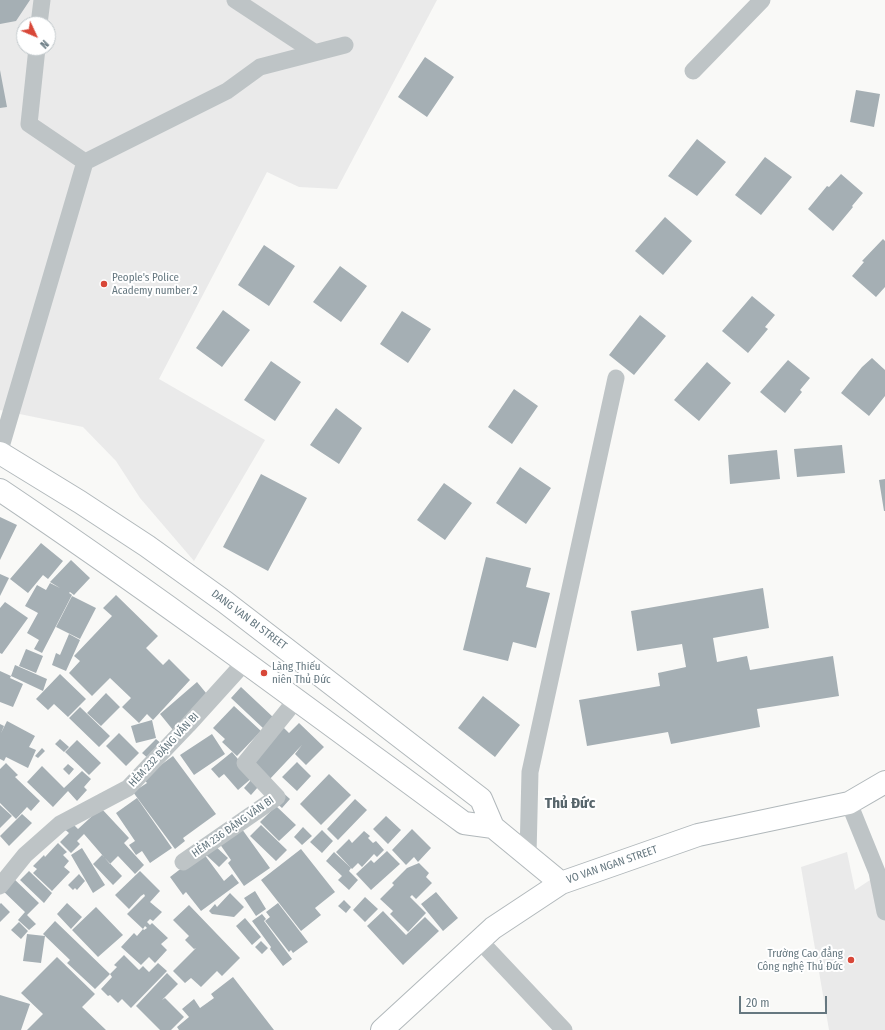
<!DOCTYPE html>
<html>
<head>
<meta charset="utf-8">
<style>
	body { margin:0 }
	#map { position:relative; width:885px; height:1030px; overflow:hidden; background:#f9f9f7; font-family:"Fira Sans Condensed",sans-serif }
	canvas { display:block }
	.north { position:absolute; left:16px; top:16px; width:40px; height:40px; box-sizing:border-box; background:#fff; border:1px solid #c2c9cc; border-radius:50%; rotate:134deg; font-size:11px; font-weight:700; line-height:16px; text-align:center; color:#667880 }
	.north::after { content:''; display:block; margin:auto; width:14px; height:18px; background:#d84738; clip-path:polygon(50% 0,100% 100%,50% 72%,0 100%) }
	.scale { position:absolute; left:739px; top:996px; width:88px; height:18px; box-sizing:border-box; border:2px solid #667880; border-top:0; padding-left:5px; font-size:12px; line-height:14px; white-space:nowrap; color:#667880; -webkit-text-stroke:3px #fff; paint-order:stroke }
</style>
</head>
<body>
<div id="map">
<canvas width="885" height="1030"></canvas>
<div class="north">N</div>
<div class="scale">20 m</div>
</div>
<script>
const ctx = document.querySelector('canvas').getContext('2d');
ctx.lineJoin = 'round';
function paint(path, color) {
  ctx.fillStyle = color;
  ctx.fill(path, 'evenodd');
}
function strokePath(path, color, width, dash) {
  ctx.strokeStyle = color;
  ctx.lineWidth = width;
  ctx.lineCap = dash ? 'butt' : 'round';
  ctx.setLineDash(dash || []);
  ctx.stroke(path);
}
function drawText(font, color, halo, rows, align = 'center') {
  ctx.font = font + ' "Fira Sans Condensed",sans-serif';
  ctx.lineWidth = 4;
  ctx.setLineDash([]);
  ctx.textBaseline = 'middle';
  ctx.strokeStyle = halo;
  ctx.fillStyle = color;
  for (const [text, x, y, turn = 0] of rows) {
    ctx.save();
    ctx.translate(x, y);
    ctx.rotate((+turn || 0) * Math.PI / 180);
    ctx.textAlign = isNaN(turn) ? turn : align;
    if (halo) ctx.strokeText(text, 0, 0);
    ctx.fillText(text, 0, 0);
    ctx.restore();
  }
}
paint(new Path2D(`
	M0 0H437L337 189 299 187 267 172 159 379 265 440 194 561 140 498 116 461 83 427 0 410ZM24 24H48V48H24Z
	M847 852 855 890 885 870V1030H829L801 867Z`), '#eaeaea');
paint(new Path2D(`
	M0 0H30L16 21 0 24Z
	M425 57 454 77 427 117 398 97Z
	M0 70 7 107 0 108Z
	M856 90 880 94 874 127 850 122Z
	M697 139 726 162 697 196 668 176Z
	M765 157 792 177 761 215 735 195Z
	M841 174 863 193 852 206 853 207 833 231 808 209 827 186 829 187Z
	M665 217 692 241 663 275 635 251Z
	M883 239 885 241V287L876 297 852 276 864 262 862 261Z
	M264 245 295 266 269 306 238 285Z
	M340 266 367 286 341 322 313 302Z
	M752 296 775 315 765 327 768 329 748 353 722 331Z
	M223 310 250 330 222 367 196 348Z
	M402 311 431 329 408 363 380 344Z
	M640 315 666 336 634 375 609 355Z
	M872 358 885 370V396L869 416 841 393 862 367Z
	M788 360 810 378 800 390 802 392 785 413 760 392Z
	M271 361 301 382 275 421 244 400Z
	M707 362 731 383 699 421 674 400Z
	M514 389 538 406 512 444 488 427Z
	M336 408 362 428 339 464 310 445Z
	M842 445 845 473 797 477 794 449Z
	M777 450 780 479 730 484 728 455Z
	M520 467 551 488 526 524 496 503Z
	M261 474 307 498 268 571 223 547Z
	M885 479V511H884L879 480Z
	M444 483 472 503 445 540 417 520Z
	M0 517 17 525 0 560Z
	M41 543 63 561 48 579 43 575 28 593 10 579Z
	M486 557 531 568 526 587 550 593 536 648 513 642 508 661 463 650Z
	M71 560 90 578 74 595 70 592 69 593 72 595 42 653 34 649 39 640 27 633 38 613 25 606 37 585 46 590 50 583 60 588 50 582Z
	M0 574 9 578 0 596Z
	M763 588 769 628 713 638 717 662 747 656 750 670 833 656 839 696 757 709 760 727 671 744 668 732 587 746 579 700 660 686 658 673 686 667 682 644 637 651 631 611Z
	M116 595 158 636 146 648 163 665 169 659 190 680 153 720 147 714 139 723 122 707 131 698 110 678 92 696 69 673 80 661 74 656 112 616 103 608Z
	M72 596 96 608 80 639 56 627Z
	M5 602 28 618 2 654 0 653V608Z
	M69 634 80 640 66 671 52 665 56 653 60 655Z
	M26 649 43 656 36 673 19 666Z
	M15 665 47 679 43 691 11 676Z
	M0 671 11 676 10 678 23 684 13 707 0 702Z
	M60 674 86 699 68 717 54 704 48 710 36 699Z
	M197 682 211 699 173 730 160 714Z
	M241 687 274 718 264 729 231 698Z
	M106 693 120 707 101 726 87 713Z
	M483 696 520 725 495 757 458 728Z
	M234 706 261 731 237 756 222 742 225 739 213 728Z
	M80 707 110 736 99 747 69 718Z
	M152 720 156 738 136 743 131 726Z
	M7 721 35 736 29 747 36 750 28 768 6 757 4 761 0 759V724L4 726 1 733Z
	M277 721 289 733 299 723 324 747 306 765 295 754 302 745 268 781 242 757Z
	M119 733 139 753 126 766 106 746Z
	M212 734 225 754 194 775 180 755Z
	M60 739 69 747 64 752 55 744Z
	M156 739 164 746 150 760 142 753Z
	M77 740 101 763 89 775 65 752Z
	M42 748 45 751 38 758 35 756Z
	M232 752 253 777 238 790 224 774 219 778 211 769Z
	M173 756 216 814 183 838 185 841 175 849 133 792 147 783 143 778Z
	M297 762 311 776 297 791 282 777Z
	M6 763 18 775 15 777 40 801 31 811 27 807 16 819 0 803V769Z
	M68 764 74 769 69 775 63 769Z
	M42 766 64 788 82 771 91 779 84 787 87 790 77 801 68 791 53 807 27 782Z
	M329 774 351 795 321 825 300 804Z
	M251 780 258 787 251 795 244 788Z
	M280 790 290 799 282 808 272 799Z
	M137 798 172 848 150 863 142 851 136 855 129 845 135 841 116 813Z
	M355 799 367 810 338 840 327 829Z
	M0 805 12 816 0 828Z
	M276 806 296 825 279 841 260 822Z
	M101 808 129 838 124 843 144 865 135 874 118 856 110 864 84 834 77 841 80 844 71 853 60 842 69 833 62 827 69 820 78 829Z
	M22 814 32 823 9 846 0 836Z
	M386 816 401 830 388 844 373 829Z
	M239 825 270 868 244 886 228 863 231 860 217 840Z
	M261 825 287 850 276 861 250 836Z
	M303 827 312 836 302 845 294 837Z
	M412 829 431 848 418 862 414 857 406 865 392 850Z
	M322 830 333 841 322 853 310 842Z
	M364 831 370 836 368 838 373 843 376 841 384 850 377 857 374 854 362 867 358 863 352 869 336 852 349 839 352 843Z
	M58 843 67 852 63 855 69 861 64 867 70 872 52 891 33 873 37 869 33 866 44 855 45 857Z
	M213 844 228 858 219 867 204 853Z
	M82 848 105 885 93 893 71 855Z
	M301 849 335 892 315 908 321 915 301 931 261 880Z
	M201 850 224 881 232 874 239 883 201 911 186 892 183 895 170 877 183 867Z
	M387 851 400 864 371 890 356 874 371 860 374 863Z
	M334 852 351 868 349 871 358 880 349 890 338 880 342 876 326 861Z
	M102 855 122 876 113 885 93 864Z
	M419 863 429 873 426 877 432 883 416 899 412 895 410 897 426 913 408 932 390 914 393 911 380 899 394 885 392 883 407 868Z
	M29 871 52 893 44 903 20 880Z
	M140 871 160 891 150 902 162 912 153 921 150 919 147 922 150 925 152 923 168 938 161 944 167 950 155 963 149 957 141 965 121 947 134 933 137 936 143 929 144 930 147 928 145 926 143 929 127 914 145 896 144 894 141 896 129 909 115 895Z
	M79 874 85 881 77 890 75 888 73 890 68 885Z
	M11 876 39 903 27 915 36 924 29 930 18 920 25 912 0 888Z
	M255 891 266 909 256 916 244 898Z
	M436 892 458 918 443 931 421 904Z
	M230 893 244 907 234 917 212 914 209 911 215 904 217 907Z
	M365 897 378 909 365 922 353 910Z
	M344 900 351 907 346 913 338 906Z
	M1 903 10 912 0 922V904Z
	M67 903 82 917 71 929 57 914Z
	M278 903 308 942 293 953 291 950 289 952 265 921 270 917 266 912Z
	M189 905 240 958 222 976 217 971 201 987 191 978 185 983 173 971 196 948 194 949 185 940 189 936 173 920Z
	M96 907 123 935 98 957 72 930Z
	M383 911 406 935 425 917 439 931 403 965 367 926Z
	M262 914 266 919 264 921 292 959 283 966 270 949 271 947 252 921Z
	M245 918 261 937 252 945 236 926Z
	M55 921 110 974 95 989 67 963 70 960 43 934Z
	M19 922 28 931 21 939 11 930Z
	M27 934 45 936 41 963 23 961Z
	M261 941 268 948 262 954 255 947Z
	M124 955 139 970 143 966 149 972 158 963 167 971 131 1008 122 999 118 1003 110 995 108 996 101 989 112 977 110 974 117 967 114 965Z
	M57 957 95 994 82 1007 106 1030H27L43 1014 21 993Z
	M167 973 178 984 162 1000 165 998 184 1017 171 1030H160L136 1006Z
	M233 977 274 1030H179L177 1027 189 1017 182 1009 194 999 200 1008 214 998 211 994Z
	M0 995 30 1004 21 1030H0Z`), '#a5afb4');
const secondary = new Path2D(`
	M0 453 80 502 147 546 225 602 481 799 493 827 561 883
	M0 490C158 596 310 710 464 823L493 827
	M382 1030 493 928 561 883 698 835 849 803 885 782`);
strokePath(secondary, '#b1b8bb', 24);
strokePath(new Path2D(`
	M235 0 314 52
	M39 24 42 0
	M693 71 762 0
	M85 162 227 91 260 67 345 45
	M0 450 85 162 29 124 37 48
	M849 803 877 872 885 912
	M528 855 530 772 616 378
	M183 862 277 797 245 763 296 700
	M0 886 25 855 60 824 128 788 188 725 245 662
	M480 941 564 1030`), '#bec4c6', 17);
strokePath(secondary, '#fff', 22);
for (const [x, y, r, color] of [
	[104,284,4,"#d84738"],
	[264,673,4,"#d84738"],
	[851,960,4,"#d84738"]
]) {
  const dot = new Path2D();
  dot.arc(x, y, r, 0, 2 * Math.PI);
  ctx.fillStyle = color;
  ctx.fill(dot);
  strokePath(dot, '#fff', 1.5);
}
drawText('11px', '#667880', '#fff', [
	["People's Police",112,278],
	["Academy number 2",112,291],
	["Làng Thiếu",272,667],
	["niên Thủ Đức",272,680],
	["Trường Cao đẳng",843,954,"right"],
	["Công nghệ Thủ Đức",843,967,"right"]
], 'left');
drawText('11px', '#667880', '#fff', [
	["DANG VAN BI STREET",249,620,37],
	["HẺM 232 ĐẶNG VĂN BI",164,750,-47],
	["HẺM 236 ĐẶNG VĂN BI",233,827,-35],
	["VO VAN NGAN STREET",612,865,-19]
]);
drawText('bold 15px', '#57656b', '#fff', [
	["Thủ Đức",570,804]
]);
</script>
</body>
</html>
